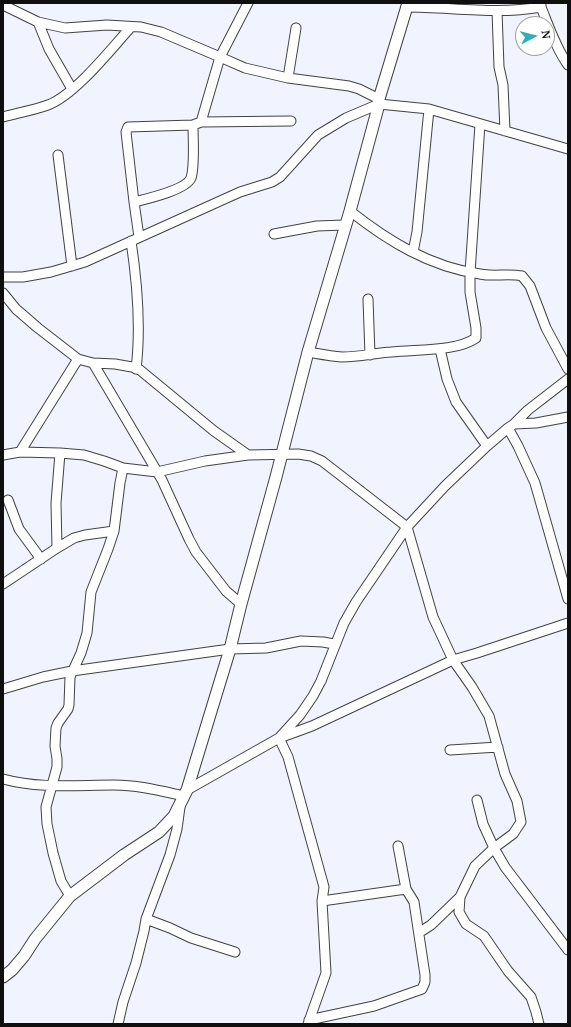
<!DOCTYPE html>
<html>
<head>
<meta charset="utf-8">
<style>
	body { margin:0 }
	#map { position:relative; width:571px; height:1027px; overflow:hidden; background:#f1f3fe; font-family:"Noto Serif",serif }
	canvas { display:block }
	.frame { position:absolute; inset:0; border:4px solid #0f0f0f; pointer-events:none }
	.north { position:absolute; left:515px; top:16px; width:40px; height:40px; box-sizing:border-box; background:#fff; border:1px solid #9f9f9f; border-radius:50%; rotate:83deg; font-size:11px; font-weight:700; line-height:16px; text-align:center; color:#0f0f0f }
	.north::after { content:''; display:block; margin:auto; width:14px; height:18px; background:#2db1b9; clip-path:polygon(50% 0,100% 100%,50% 72%,0 100%) }
</style>
</head>
<body>
<div id="map">
<canvas width="571" height="1027"></canvas>
<div class="frame"></div>
<div class="north">N</div>
</div>
<script>
const ctx = document.querySelector('canvas').getContext('2d');
ctx.lineJoin = 'round';
function strokePath(path, color, width, dash) {
  ctx.strokeStyle = color;
  ctx.lineWidth = width;
  ctx.lineCap = dash ? 'butt' : 'round';
  ctx.setLineDash(dash || []);
  ctx.stroke(path);
}
const minor = new Path2D(`
	M541 3V7C549 27 556 48 568 65
	M3 5 38 22 65 28 107 25 141 27 161 32 220 57 245 68 288 78 349 86 359 89 379 99
	M406 7C451 7 497 15 541 7
	M497 11 499 67 503 85 505 131
	M38 22 49 49 72 89
	M288 78 296 28
	M3 117C18 113 34 110 48 105 75 95 111 49 131 27
	M201 122 220 57 248 3
	M58 155 72 266
	M134 202C146 199 186 190 191 178 195 166 193 138 193 125
	M350 211C388 241 430 267 480 274 494 277 508 273 522 276L530 286 546 328 568 369
	M274 234 317 226 345 225
	M139 237 134 202 126 132 128 127 193 125 201 122 291 121
	M131 241C137 281 141 329 136 369
	M413 252 417 232 429 109
	M3 277H23L51 272 85 262 240 192 272 182 280 177 318 135 346 118 379 104 429 109 568 149
	M3 293 16 309 38 328 78 359 93 363 115 364 132 367 140 370 214 431 248 455 298 454 311 456 322 461 407 527 433 617 453 660 472 687 489 716 505 774 517 801 521 822 513 834 494 848 475 866 460 897 431 925 420 932
	M368 299 370 355
	M440 349 447 379 456 402 487 446
	M308 352C320 354 330 356 342 357 359 357 375 353 391 352 416 349 456 352 476 338V328L470 292V273L480 124
	M93 363 162 480 189 539 196 552 226 591 241 604
	M514 424 536 423 568 417
	M508 428 518 446 535 483 568 599
	M20 452 78 359
	M3 455 20 452 60 453 84 455 104 461 123 468 157 472 205 461 248 455
	M8 500 19 529 41 559
	M57 548 56 503 60 453
	M3 584 57 548 74 538 85 535 114 531
	M3 689 43 677 72 671 230 649 266 648 301 641 323 642 334 644
	M450 750 498 747
	M3 779C40 789 76 785 114 785 138 785 161 791 184 796
	M187 790 279 738 312 726 453 660 477 653 568 623
	M477 800 483 824 494 848 505 867 568 950
	M70 896 61 881 53 853 47 824 46 807 57 767V759L55 746 56 728 58 723 68 709 69 705 70 677 81 653 87 633 91 592 108 549 114 531 120 483 123 468
	M460 897 459 912 466 924 484 936 508 971 531 997 536 1012 539 1024
	M322 901 406 889
	M146 919 170 928 191 938 235 952
	M309 1020 374 1006 422 989 425 982V975L414 902 406 889 398 846
	M118 1024 123 1002 136 963 144 931 146 919 170 855 177 829 180 807
	M308 1024 326 973 322 901 324 887 288 757 279 738 300 715 313 696 321 681 344 623 356 602 407 527 445 486 487 446 508 428 514 424 528 410 568 379`);
const tertiary = new Path2D(`
	M3 977 12 970 24 956 35 939 70 896 124 855 159 832 174 816 187 790 230 649 241 604 276 477 308 352 350 211 379 104V99L408 3`);
strokePath(minor, '#424242', 11);
strokePath(tertiary, '#424242', 13);
strokePath(minor, '#fff', 9);
strokePath(tertiary, '#fff', 11);
</script>
</body>
</html>
